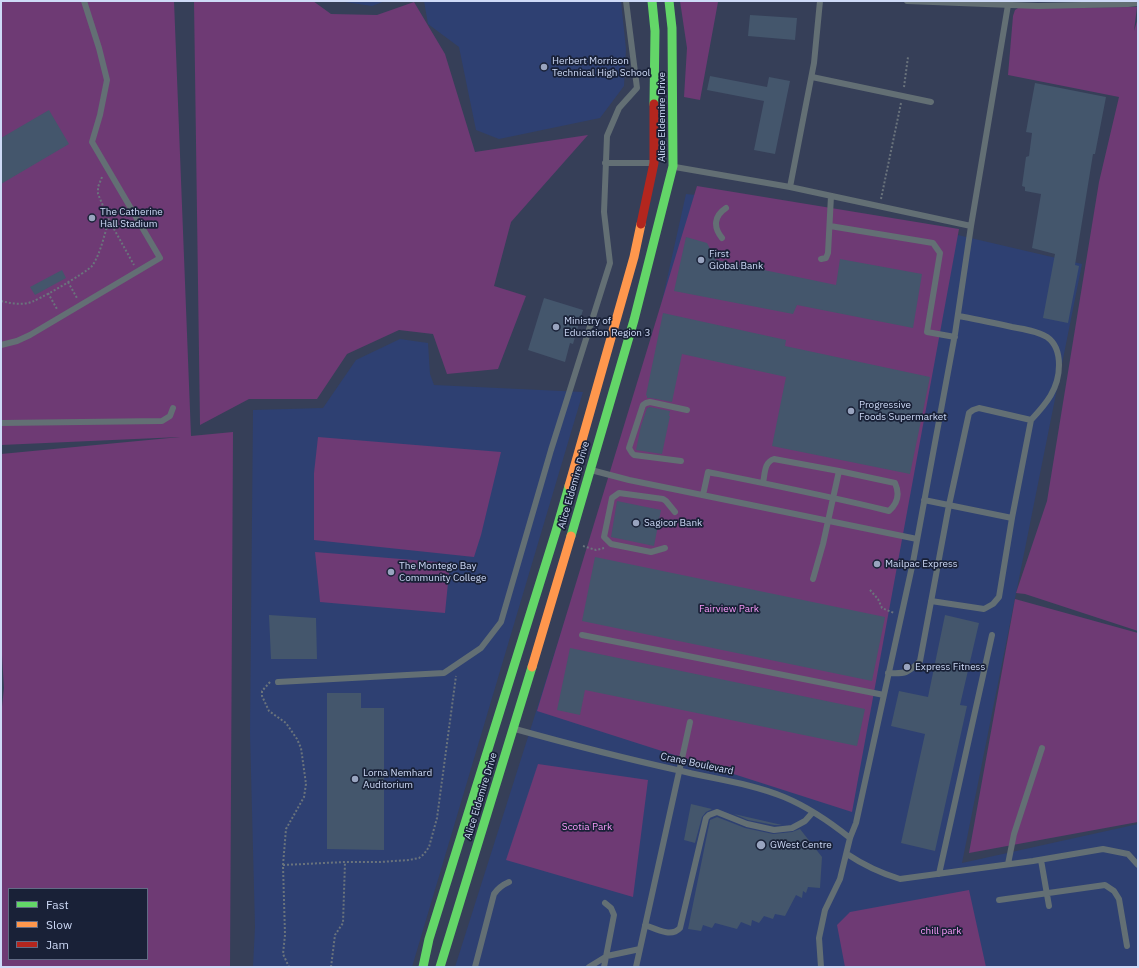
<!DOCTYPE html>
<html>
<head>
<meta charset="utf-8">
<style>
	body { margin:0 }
	#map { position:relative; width:1139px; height:968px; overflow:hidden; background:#363f58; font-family:"IBM Plex Sans",sans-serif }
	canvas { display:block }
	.frame { position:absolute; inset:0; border:2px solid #cedaf7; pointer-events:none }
	.legend { position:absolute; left:8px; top:888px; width:140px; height:72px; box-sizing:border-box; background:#192137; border:1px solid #616b84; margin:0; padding:5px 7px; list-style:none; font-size:12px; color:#cedaf7 }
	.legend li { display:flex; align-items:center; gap:8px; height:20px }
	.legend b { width:20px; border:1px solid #616b84 }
</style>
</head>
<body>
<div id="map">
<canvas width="1139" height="968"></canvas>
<div class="frame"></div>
<ul class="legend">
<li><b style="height:5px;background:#63d668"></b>Fast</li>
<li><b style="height:5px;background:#ff974d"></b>Slow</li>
<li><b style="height:5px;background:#b3261e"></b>Jam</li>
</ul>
</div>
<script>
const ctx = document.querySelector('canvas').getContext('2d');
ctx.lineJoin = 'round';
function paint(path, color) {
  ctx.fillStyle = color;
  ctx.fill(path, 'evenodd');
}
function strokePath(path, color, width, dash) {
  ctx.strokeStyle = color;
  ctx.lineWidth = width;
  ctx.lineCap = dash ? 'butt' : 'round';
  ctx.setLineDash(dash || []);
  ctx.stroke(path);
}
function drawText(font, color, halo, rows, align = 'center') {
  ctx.font = font + ' "IBM Plex Sans",sans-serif';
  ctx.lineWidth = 3.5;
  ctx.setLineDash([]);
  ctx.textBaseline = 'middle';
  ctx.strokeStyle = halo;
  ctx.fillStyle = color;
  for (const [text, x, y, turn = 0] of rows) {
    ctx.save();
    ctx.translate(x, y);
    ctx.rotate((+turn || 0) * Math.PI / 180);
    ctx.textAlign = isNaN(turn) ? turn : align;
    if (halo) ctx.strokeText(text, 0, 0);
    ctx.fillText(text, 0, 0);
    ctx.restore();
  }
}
paint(new Path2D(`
	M338 1H385L372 6Z
	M424 1H621L626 49 624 86 600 118 499 139 476 130 459 47 428 24Z
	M686 194 789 204 885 218 1082 264 962 863 1138 824V967H455L652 346Z
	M400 339 428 343 430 374 434 385 583 392 412 967H253L255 927 250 733 253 410 323 408 356 360Z`), '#2e4072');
paint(new Path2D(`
	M1 1H174L191 436 233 432 230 967H1V716L4 688 1 639V454L180 437 1 445ZM9 889H147V959H9Z
	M194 1H313L331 14 377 15 414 2 445 54 475 152 588 135 511 222 494 286 526 296 498 369 447 374 433 334 399 330 347 354 317 399H249L200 425Z
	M680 1H712L718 2 700 100 684 97 687 48Z
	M1137 7 1134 31 1138 18V631L1025 594 1016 593 1047 501 1099 182 1119 97 1008 75 1013 16 1015 10 1018 8Z
	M697 186 959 229 852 812 537 711Z
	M318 437 501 452 481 535 474 557 314 540V473Z
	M315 552 450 563 445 613 320 602Z
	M1015 599 1138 633V822L969 853Z
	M538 764 648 780 633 897 506 860Z
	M969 890 986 967H845L837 925 850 912Z`), '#6e3a74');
paint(new Path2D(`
	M750 15 797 18 795 40 748 36Z
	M710 76 767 87 769 77 790 81 775 154 754 150 764 101 707 90Z
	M1035 83 1106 97 1095 154H1093L1075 265 1079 266 1068 323 1043 318 1055 254 1032 248 1041 194 1025 191V187L1022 186 1026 157 1029 156 1032 133 1026 132Z
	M49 110 69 144 1 184V138Z
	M686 237 707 243 716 260 836 285 840 259 922 274 913 328 797 305 793 314 674 291Z
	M62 270 66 278 35 295 30 287Z
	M544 298 583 310 573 344 570 343 565 362 528 350Z
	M663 313 786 340 785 346 930 377 910 474 772 446 786 377 682 354 672 402 651 398H647V396L646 395Z
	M650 407 670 411 669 416H670L662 454 636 450 641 426 647 408Z
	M617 501 661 510 654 546 611 537Z
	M595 557 885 617 872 681 582 621Z
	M269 615 316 618 317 659H271Z
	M945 615 979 623 960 705 967 706 935 851 901 843 925 734 891 726 899 691 928 697Z
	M570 648 865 709 857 746 585 690 580 715 557 710Z
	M327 693H361V708H384V850L327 849Z
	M691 804 712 809 706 812 702 817 695 843 684 840Z
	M734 814 782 825H774L748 820Z
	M717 817 745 828 773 834 792 832 800 829 822 857 820 888 808 887 806 893 803 891 802 898 796 895 785 916 775 914 773 919 764 916 759 923 752 920 751 926 741 922 737 929 715 923 712 928 703 925 701 931 688 929 710 820Z`), '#44566c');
strokePath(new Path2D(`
	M904 87 908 57
	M102 177 98 187V194L109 220 134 265
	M881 199 901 103
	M68 282 77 298
	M48 293 57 309
	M1 301C10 303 19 305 28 303 36 302 87 272 92 266 101 253 104 235 109 220
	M583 546 596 550 604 548
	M870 590 878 599 882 608 894 613
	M270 682 262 691V696L269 711 286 723 297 739 301 748 306 784 304 797 286 829 283 865 285 935 283 954 289 967
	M283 865 345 862H380L409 860 419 858 424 854 429 847 437 818 456 676
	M331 967 335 935 343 923 345 862`), '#6a737c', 2, [2, 2]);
strokePath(new Path2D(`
	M907 1 1038 6 1128 4 1138 3
	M812 77 931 102
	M605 163H652
	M675 167 790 187 971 226
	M790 187 814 63 820 1
	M830 226 933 243 940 253 927 332 955 337
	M722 238C713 227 714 216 726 208
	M821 259 826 258 828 253 831 196
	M1 345 17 341 30 335 160 258 92 142 100 115 107 80 99 48 84 1
	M1 423 162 421 170 416 173 408
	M681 461 634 455 632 453 629 448 643 405 646 403 650 402 687 410
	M591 470 629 480 917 539
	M703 495 708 472C768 484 829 496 889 511 898 503 900 494 895 483L839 471 774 459C764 462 765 474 763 483
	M924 500 1012 518
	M665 548 651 552 611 544 604 537 612 498 619 493 663 499 666 501 675 512
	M813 579 823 544 839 471
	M931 601 984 609 993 604 999 597 1012 518 1031 420C1046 404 1059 389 1059 365 1059 354 1057 344 1047 337 1037 331 1024 329 1012 327 994 323 976 319 958 316
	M582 635 884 695
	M888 673C906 674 908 673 920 661L949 505 969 413 973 410 979 408 1031 420
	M278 682 444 673 481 648 501 622 551 450 610 263 604 212 607 136 619 108 637 88 626 1
	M515 729C569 744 623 758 677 770 713 779 750 783 784 797 808 807 830 822 850 838
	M847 854C865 866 880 873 900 879L1033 861 1103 849 1128 854 1138 865
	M1041 860 1049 906
	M1008 864 1014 834 1042 748
	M939 874 992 635
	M999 900 1105 885 1114 891 1119 899 1127 946
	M645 925C656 929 671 938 680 928L706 818 709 815 717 812 747 824 774 830 792 828 805 821 813 812
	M475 967 494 894C498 888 502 885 509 882
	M589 967 607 956 640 949
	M604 967 614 915 611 908 605 903
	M636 967 690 722
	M821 967 819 938 825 910 840 879 850 838 856 823 913 562 955 334 971 226 1008 5`), '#636f74', 6);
strokePath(new Path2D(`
	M652 1 655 31 654 104
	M571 536 634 320 673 166 672 28 669 1
	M423 967 429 939 556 531 569 486
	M440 967 532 667`), '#63d668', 9);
strokePath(new Path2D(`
	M569 486 634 257 641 224
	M532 667 571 536`), '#ff974d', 9);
strokePath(new Path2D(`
	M641 224 654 163V104`), '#b3261e', 9);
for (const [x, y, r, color] of [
	[544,67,4,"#99a4bf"],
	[92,218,4,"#99a4bf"],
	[701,260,4,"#99a4bf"],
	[556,327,4,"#99a4bf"],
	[851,411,4,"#99a4bf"],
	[636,523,4,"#99a4bf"],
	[877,564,4,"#99a4bf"],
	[391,572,4,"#99a4bf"],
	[907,667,4,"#99a4bf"],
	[355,779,4,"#99a4bf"],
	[761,845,5,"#99a4bf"]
]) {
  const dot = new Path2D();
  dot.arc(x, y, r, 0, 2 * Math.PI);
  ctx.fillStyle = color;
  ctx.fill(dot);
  strokePath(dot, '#192137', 1.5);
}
drawText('10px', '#cedaf7', '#192137', [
	["Herbert Morrison",552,61],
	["Technical High School",552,73],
	["The Catherine",100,212],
	["Hall Stadium",100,224],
	["First",709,254],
	["Global Bank",709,266],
	["Ministry of",564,321],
	["Education Region 3",564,333],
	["Progressive",859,405],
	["Foods Supermarket",859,417],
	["Sagicor Bank",644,523],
	["Mailpac Express",885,564],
	["The Montego Bay",399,566],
	["Community College",399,578],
	["Express Fitness",915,667],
	["Lorna Nemhard",363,773],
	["Auditorium",363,785],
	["GWest Centre",770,845]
], 'left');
drawText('10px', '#cedaf7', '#192137', [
	["Alice Eldemire Drive",662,117,-90],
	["Alice Eldemire Drive",574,485,-74],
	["Crane Boulevard",697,764,12],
	["Alice Eldemire Drive",481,796,-73]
]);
drawText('10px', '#fb9bfa', '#192137', [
	["Fairview Park",729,609],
	["Scotia Park",587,827],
	["chill park",941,931]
]);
</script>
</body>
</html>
